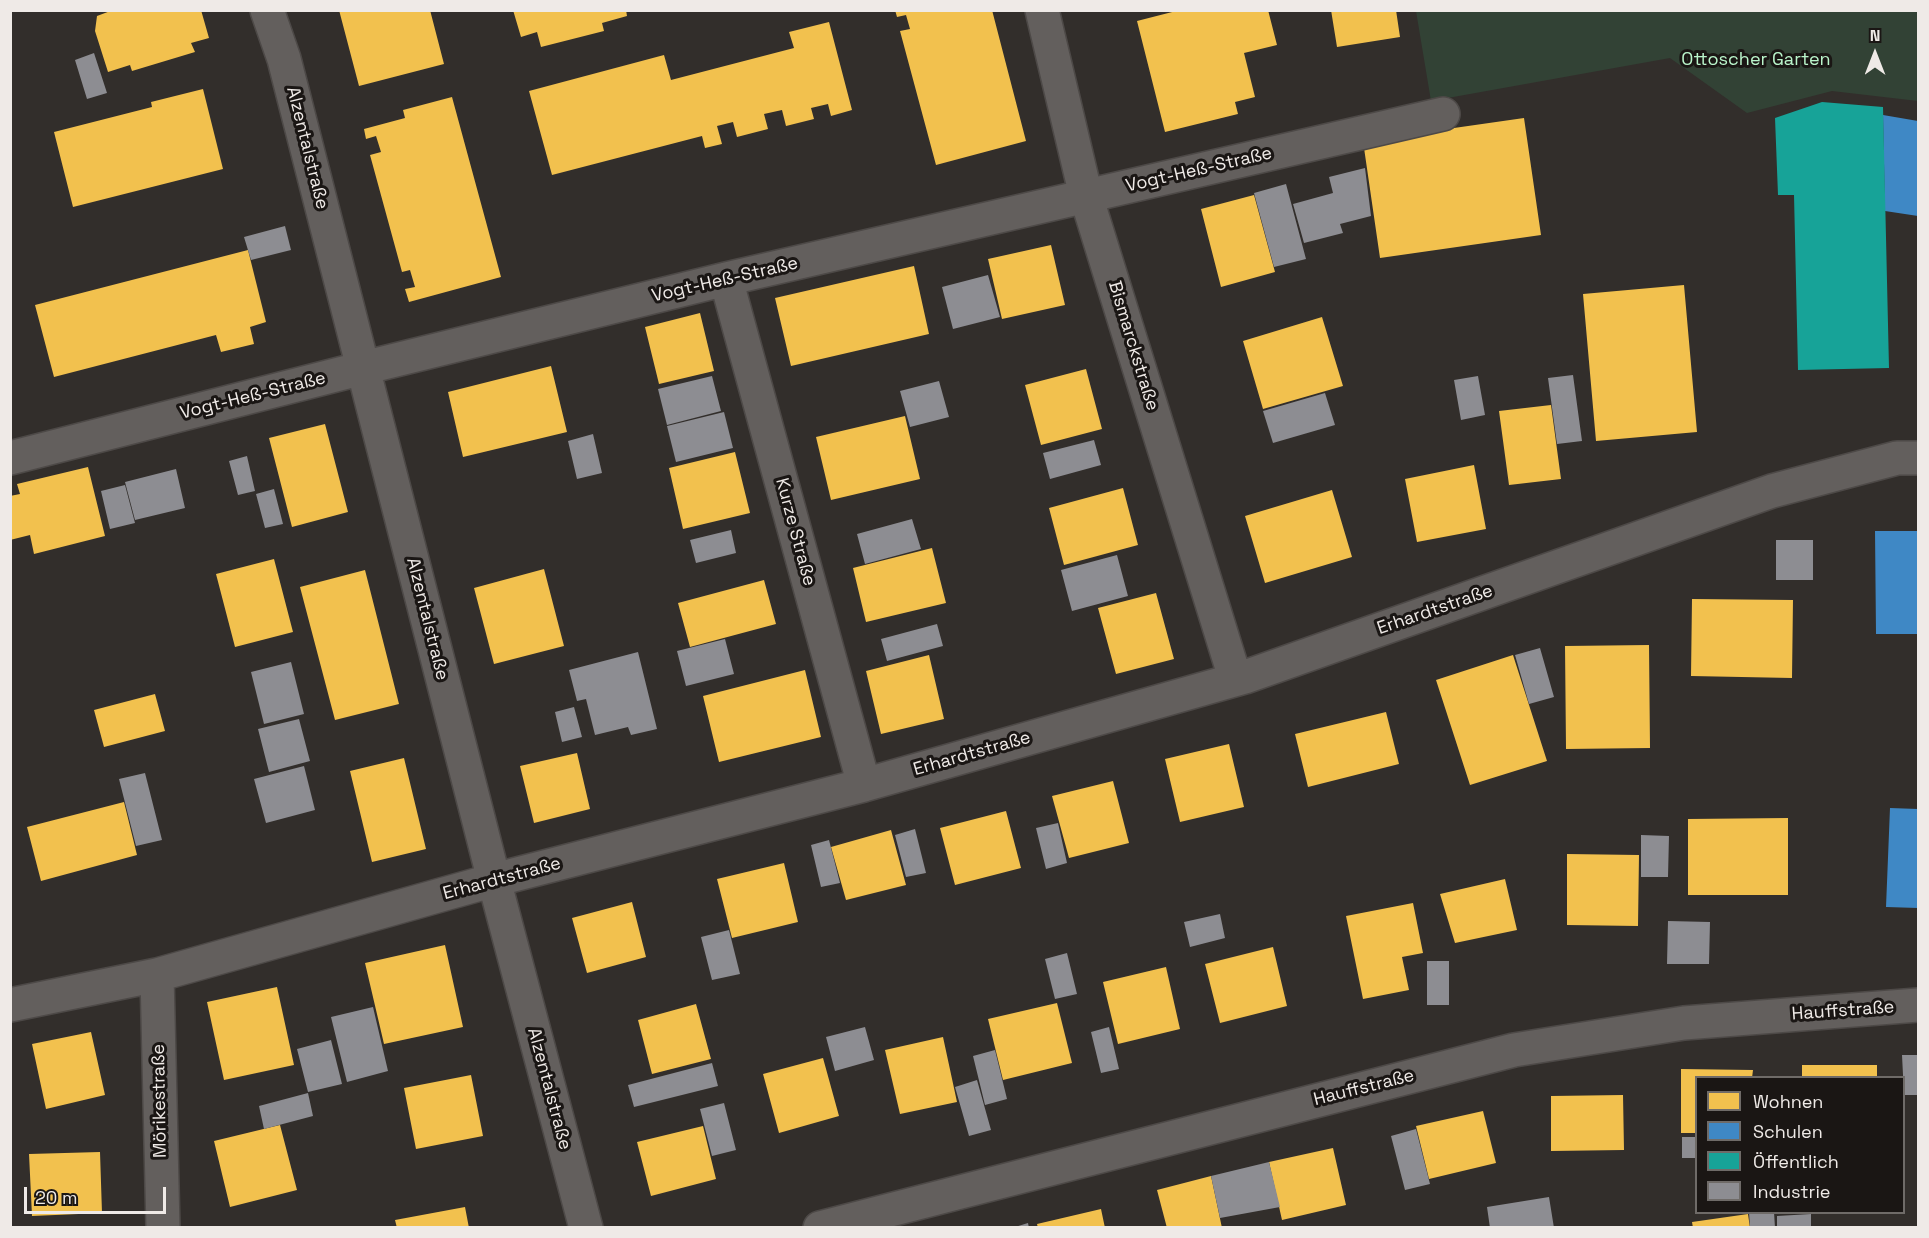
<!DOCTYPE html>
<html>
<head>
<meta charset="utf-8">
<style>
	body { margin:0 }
	#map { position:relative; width:1929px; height:1238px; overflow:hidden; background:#322e2b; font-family:"Space Grotesk",sans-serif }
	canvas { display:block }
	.frame { position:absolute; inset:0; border:12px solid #efeae7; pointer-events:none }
	.legend { position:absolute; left:1695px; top:1076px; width:210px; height:138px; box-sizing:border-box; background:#1a1614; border:2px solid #6f6b68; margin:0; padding:8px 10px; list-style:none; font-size:18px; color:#efeae7 }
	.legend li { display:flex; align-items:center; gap:12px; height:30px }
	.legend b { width:30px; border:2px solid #6f6b68 }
	.north { position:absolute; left:1845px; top:24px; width:60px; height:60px; -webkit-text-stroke:4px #1a1614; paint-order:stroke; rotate:0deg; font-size:16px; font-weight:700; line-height:24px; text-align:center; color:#efeae7 }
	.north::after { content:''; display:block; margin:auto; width:21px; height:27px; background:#efeae7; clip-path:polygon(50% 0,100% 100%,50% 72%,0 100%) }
	.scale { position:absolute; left:24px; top:1187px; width:142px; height:27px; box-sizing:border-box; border:3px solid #efeae7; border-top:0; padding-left:8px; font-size:18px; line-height:21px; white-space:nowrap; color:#efeae7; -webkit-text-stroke:4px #1a1614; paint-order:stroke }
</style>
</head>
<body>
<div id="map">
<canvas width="1929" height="1238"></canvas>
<div class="frame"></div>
<ul class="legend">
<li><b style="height:16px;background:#f2c14e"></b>Wohnen</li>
<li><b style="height:16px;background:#3f88c5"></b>Schulen</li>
<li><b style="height:16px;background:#17a398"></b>Öffentlich</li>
<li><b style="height:16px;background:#8d8d92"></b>Industrie</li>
</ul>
<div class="north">N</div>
<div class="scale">20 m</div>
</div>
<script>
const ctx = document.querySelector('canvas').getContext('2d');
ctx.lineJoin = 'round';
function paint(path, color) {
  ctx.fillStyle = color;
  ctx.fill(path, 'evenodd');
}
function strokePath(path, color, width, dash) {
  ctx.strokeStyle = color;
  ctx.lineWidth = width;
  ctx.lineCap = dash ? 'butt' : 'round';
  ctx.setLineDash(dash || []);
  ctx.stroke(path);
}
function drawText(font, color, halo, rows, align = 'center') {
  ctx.font = font + ' "Space Grotesk",sans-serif';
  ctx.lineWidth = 6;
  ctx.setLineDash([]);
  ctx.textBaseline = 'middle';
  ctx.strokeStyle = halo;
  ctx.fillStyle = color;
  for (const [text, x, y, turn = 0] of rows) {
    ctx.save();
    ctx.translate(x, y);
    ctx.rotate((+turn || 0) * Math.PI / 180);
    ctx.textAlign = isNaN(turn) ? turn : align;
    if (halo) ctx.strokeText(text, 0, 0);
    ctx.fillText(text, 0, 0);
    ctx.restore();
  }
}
paint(new Path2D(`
	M1416 11H1918V101L1832 91 1747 113 1670 58 1431 101Z`), '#324235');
paint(new Path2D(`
	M113 10H201L209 38 191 43 195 52 132 71 130 65 108 72 95 31 97 16Z
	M339 10H430L444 64 359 86Z
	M513 10H626L627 16 602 23 604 31 541 47 537 32 521 37Z
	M895 10H992L1026 141 936 165 900 31 910 29 906 15 897 17Z
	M1180 10H1268L1277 45 1244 53 1255 97 1235 102 1238 114 1165 132 1137 21Z
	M1331 10H1396L1400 37 1337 47Z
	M829 22 852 110 831 116 828 104 811 108 814 119 786 126 782 110 764 114 768 129 737 137 733 122 717 126 722 144 705 148 702 136 552 175 529 91 664 55 671 80 794 48 789 32Z
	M203 89 223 169 73 207 54 132 152 107 151 102Z
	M452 97 501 277 409 302 405 289 415 287 410 270 402 272 370 155 381 152 376 136 366 139 364 129 405 118 403 110Z
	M1524 118 1541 235 1380 258 1363 141Z
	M1254 195 1275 272 1221 287 1201 209Z
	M1051 245 1065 305 1002 319 988 259Z
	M248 250 266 322 250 327 254 344 221 352 216 335 54 377 35 305Z
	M914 266 929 334 791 366 775 298Z
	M1684 285 1697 432 1596 441 1583 294Z
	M700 313 714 371 659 384 645 327Z
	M1322 317 1343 386 1263 409 1243 341Z
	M551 366 567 432 463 457 448 392Z
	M1086 369 1102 429 1041 445 1025 385Z
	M1551 405 1561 479 1509 485 1499 411Z
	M905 416 920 479 831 500 816 437Z
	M325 424 348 512 292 527 269 438Z
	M735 452 750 513 683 529 669 468Z
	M1474 465 1486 529 1417 542 1405 479Z
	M88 467 105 536 34 554 30 535 10 540V496L20 494 17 484Z
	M1123 488 1138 545 1064 565 1049 508Z
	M1332 490 1352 557 1265 583 1245 516Z
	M932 548 946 603 866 622 853 568Z
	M274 559 293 632 235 647 216 574Z
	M544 569 564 646 494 664 474 588Z
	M365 570 399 704 335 720 300 587Z
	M764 580 776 624 690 647 678 603Z
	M1156 593 1174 659 1116 674 1098 608Z
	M1692 599 1793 600 1792 678 1691 676Z
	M1649 645 1650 748 1566 749 1565 646Z
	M929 655 944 719 881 734 866 671Z
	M1513 655 1547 761 1470 785 1436 680Z
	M805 670 821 737 719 762 703 696Z
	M155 694 165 731 104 747 94 710Z
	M1386 712 1399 764 1308 787 1295 734Z
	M1229 744 1244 807 1180 822 1165 759Z
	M577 753 590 809 534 823 520 766Z
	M404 758 426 849 372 862 350 771Z
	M1113 781 1129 843 1069 858 1052 796Z
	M124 802 137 855 41 881 27 827Z
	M1006 811 1021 868 955 885 940 828Z
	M1788 818V895H1688V819Z
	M891 830 906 885 846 900 831 847Z
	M1567 854 1639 855 1638 926 1567 925Z
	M784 863 798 922 732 938 717 879Z
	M1505 879 1517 930 1455 943 1440 894Z
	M632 902 646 957 587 973 572 918Z
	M1413 903 1423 953 1402 957 1409 990 1363 999 1346 916Z
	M445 945 463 1027 384 1044 365 963Z
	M1273 947 1287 1006 1220 1023 1205 964Z
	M1166 967 1180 1029 1118 1044 1103 982Z
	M277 987 294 1065 224 1080 207 1002Z
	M1057 1003 1072 1063 1003 1080 988 1019Z
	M696 1004 711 1059 652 1074 638 1020Z
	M91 1032 105 1095 46 1109 32 1044Z
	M943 1037 957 1102 900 1114 885 1050Z
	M823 1058 839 1116 779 1133 763 1074Z
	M1802 1065H1877V1078H1802Z
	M1681 1069 1753 1070 1752 1078H1696V1133H1681Z
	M471 1075 483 1136 416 1149 404 1088Z
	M1623 1095 1624 1150 1551 1151V1096Z
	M1483 1111 1496 1163 1429 1179 1416 1126Z
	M280 1125 297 1190 230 1207 214 1141Z
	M703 1126 716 1179 651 1196 637 1142Z
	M1333 1148 1346 1205 1282 1220 1269 1162Z
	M100 1152 102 1213 32 1216 29 1154Z
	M1211 1176 1222 1228H1167L1157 1190Z
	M465 1207 469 1228H397L395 1220Z
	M1101 1209 1105 1228H1038L1037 1224Z
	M1748 1214 1750 1228H1693L1692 1222Z`), '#f2c14e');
paint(new Path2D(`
	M1883 115 1918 121V216L1885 211Z
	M1875 531H1918V634H1876Z
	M1890 808 1918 809V908L1886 907Z`), '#3f88c5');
paint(new Path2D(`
	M1822 102 1883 107 1889 368 1798 370 1794 195H1778L1775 118Z`), '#17a398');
paint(new Path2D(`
	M94 53 107 93 87 99 75 60Z
	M1365 168 1371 216 1340 224 1343 233 1304 243 1293 204 1333 193 1329 177Z
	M1286 184 1306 259 1274 267 1254 193Z
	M285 226 291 250 251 260 244 237Z
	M988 275 1000 317 953 329 942 287Z
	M1573 375 1582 441 1557 444 1548 378Z
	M712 376 721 411 667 425 658 389Z
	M1478 376 1485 415 1461 420 1454 380Z
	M939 381 949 417 910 427 900 391Z
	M1325 393 1335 425 1273 443 1263 411Z
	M724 412 733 448 676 462 667 426Z
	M593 434 602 473 577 479 568 441Z
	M1094 440 1101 465 1050 479 1043 453Z
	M247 456 255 491 238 495 229 461Z
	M176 469 185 508 135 520 125 482Z
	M125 485 135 523 110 529 101 491Z
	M274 489 283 524 265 528 256 494Z
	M912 519 921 549 865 564 857 534Z
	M731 530 736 553 696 563 690 540Z
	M1776 540H1813V580H1776Z
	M1117 555 1128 596 1072 611 1061 570Z
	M937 624 943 646 887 661 881 639Z
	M725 639 734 674 686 686 677 651Z
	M1540 648 1554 697 1529 704 1515 655Z
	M638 652 657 729 631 735 628 727 595 735 586 699 577 701 569 670Z
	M291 662 304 714 264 724 251 672Z
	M574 707 582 737 562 742 555 712Z
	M299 719 310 761 269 772 258 729Z
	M304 766 315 810 266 823 254 779Z
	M145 773 162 840 136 846 119 779Z
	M1058 823 1067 863 1046 869 1036 828Z
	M915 829 926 873 906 877 895 835Z
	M1641 835 1669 836 1668 877H1641Z
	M829 840 840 883 821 887 811 845Z
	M1220 914 1225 938 1190 947 1184 922Z
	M1668 921 1710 922 1709 964H1667Z
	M729 930 740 974 712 980 701 937Z
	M1067 953 1077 994 1055 999 1045 959Z
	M1427 961H1449V1005H1427Z
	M373 1007 388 1071 347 1082 331 1017Z
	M865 1027 874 1060 835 1071 826 1037Z
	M1109 1027 1119 1069 1101 1073 1091 1032Z
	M331 1040 342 1084 308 1092 297 1049Z
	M995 1050 1007 1099 985 1105 973 1056Z
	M1902 1055H1918V1095H1904Z
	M712 1063 718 1086 634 1107 628 1085Z
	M977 1080 991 1130 969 1136 955 1087Z
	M308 1093 313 1116 264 1129 259 1106Z
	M724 1103 736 1150 712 1156 700 1109Z
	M1416 1129 1430 1184 1405 1190 1391 1136Z
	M1682 1137H1696V1158H1682Z
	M1269 1162 1280 1207 1220 1218 1211 1176Z
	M1549 1197 1554 1228H1490L1487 1207Z
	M1749 1212H1774L1775 1228H1750Z
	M1811 1214V1228H1777V1216Z
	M1028 1223 1029 1228H1015V1227Z`), '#8d8d92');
const minor = new Path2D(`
	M267 10 284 59 494 880 586 1228
	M1042 10 1086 196 1235 678
	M726 279 864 785
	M10 458 363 368 726 279 1443 114
	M157 975 163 1228
	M10 1005 157 975 494 880 864 785 1245 677 1772 491 1897 458H1918
	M820 1228 1514 1050 1684 1023 1918 1005`);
strokePath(minor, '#4d4947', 36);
strokePath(minor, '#635f5d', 33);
drawText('18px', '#baf5cb', '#1a1614', [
	["Ottoscher Garten",1756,60]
]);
drawText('18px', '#efeae7', '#1a1614', [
	["Alzentalstraße",307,148,76],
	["Vogt-Heß-Straße",1199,170,-13],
	["Vogt-Heß-Straße",725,280,-13],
	["Bismarckstraße",1133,346,73],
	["Vogt-Heß-Straße",253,396,-14],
	["Kurze Straße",795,532,75],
	["Erhardtstraße",1435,610,-19],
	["Alzentalstraße",427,619,76],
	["Erhardtstraße",972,754,-16],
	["Erhardtstraße",502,879,-15],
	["Hauffstraße",1843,1011,-4],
	["Hauffstraße",1364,1088,-14],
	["Alzentalstraße",549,1089,75],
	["Mörikestraße",160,1101,-91]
]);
</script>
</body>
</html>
